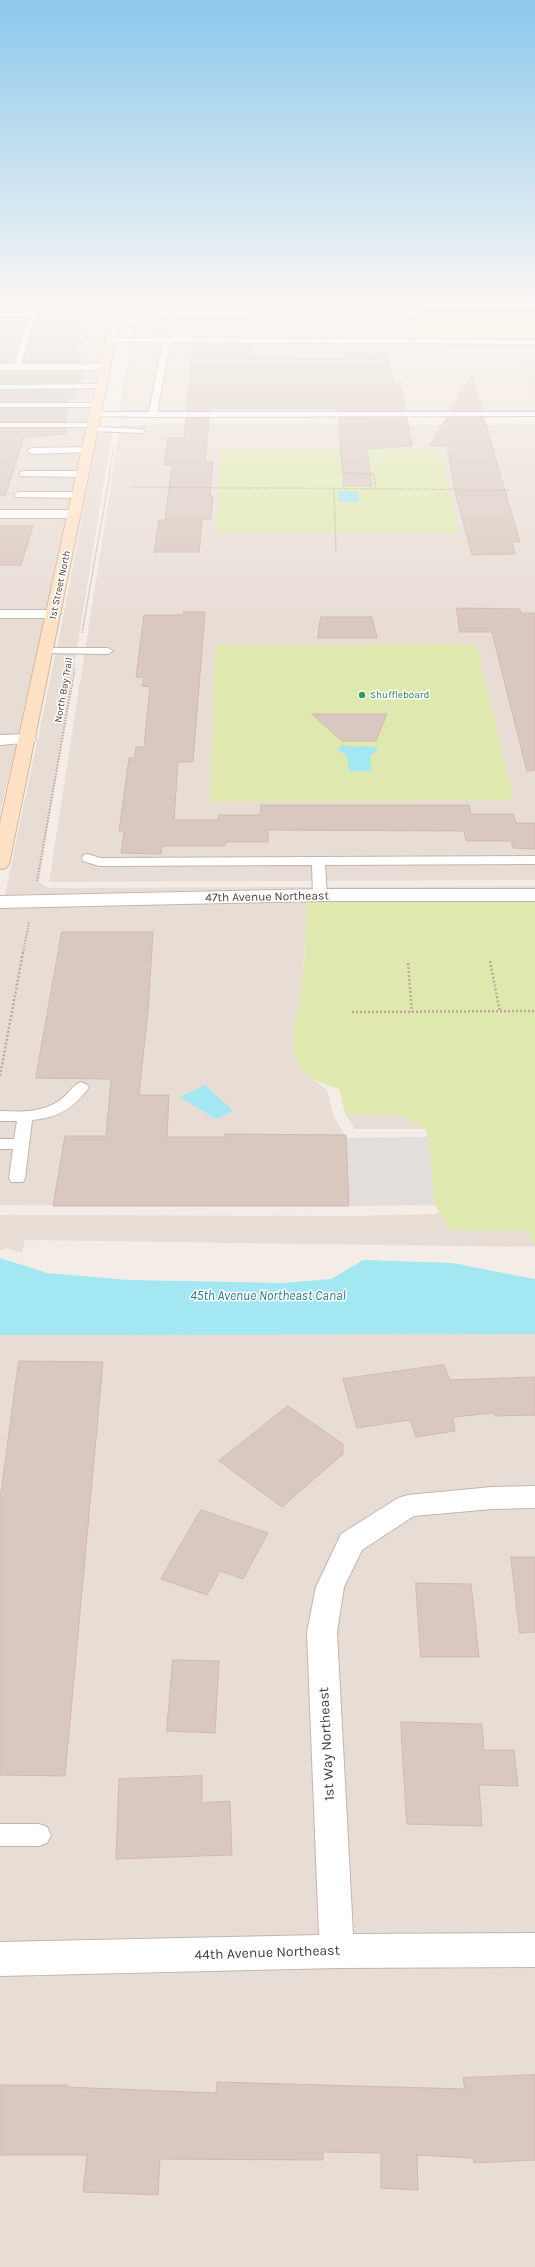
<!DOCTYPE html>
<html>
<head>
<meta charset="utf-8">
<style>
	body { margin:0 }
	canvas { display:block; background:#f4ede7 }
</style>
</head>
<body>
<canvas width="535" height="2267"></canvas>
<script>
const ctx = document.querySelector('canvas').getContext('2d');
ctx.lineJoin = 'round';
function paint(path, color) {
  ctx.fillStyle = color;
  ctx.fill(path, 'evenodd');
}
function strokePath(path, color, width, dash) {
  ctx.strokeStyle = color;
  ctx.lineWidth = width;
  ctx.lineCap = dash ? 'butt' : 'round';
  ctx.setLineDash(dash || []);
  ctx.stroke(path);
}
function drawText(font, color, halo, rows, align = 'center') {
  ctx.font = font + ' Karla,sans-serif';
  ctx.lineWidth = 3;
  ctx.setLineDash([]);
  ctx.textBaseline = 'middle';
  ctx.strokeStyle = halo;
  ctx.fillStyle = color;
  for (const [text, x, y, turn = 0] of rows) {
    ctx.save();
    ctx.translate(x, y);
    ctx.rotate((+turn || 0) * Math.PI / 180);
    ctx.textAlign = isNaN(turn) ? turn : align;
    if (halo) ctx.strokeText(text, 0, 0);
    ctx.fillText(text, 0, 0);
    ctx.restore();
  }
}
paint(new Path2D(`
	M0 306H112L98 365H0V315H39L40 311H0Z
	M0 369 97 370 68 511H0Z
	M120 425H535V880L49 882Z
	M99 427H113L39 882 48 888 535 886V888H320L5 895 63 618Z
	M0 518H66L46 609 0 610Z
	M0 618H44L18 734H0Z
	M0 745H16L0 812Z
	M308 896 302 989 295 1022 307 1074 327 1090 334 1117 347 1138 428 1137 435 1205 352 1206 0 1205V902Z
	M345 1114 486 1117 535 1247 25 1240 22 1253 6 1248 0 1251V1215L352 1216 436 1214 448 1205 427 1129H355Z
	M535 1332V2267H0V1333Z`), '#e8ddd5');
paint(new Path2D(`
	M139 306H400L404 323H274L187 310H138Z`), '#e6dfdc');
paint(new Path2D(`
	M400 306H535V414L119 415 138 310H187L274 323H404Z`), '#edddd1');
paint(new Path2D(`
	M420 306H535V339L427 338Z
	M221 449H440L459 533H216Z
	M476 644 514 800 210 802 215 645Z
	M535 895V1247L528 1231 450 1230 435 1205 426 1130 403 1116 345 1114 339 1089C323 1084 305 1078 297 1062 287 1041 299 1011 301 990 306 959 305 927 308 896Z`), '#dfe9af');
paint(new Path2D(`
	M428 1137 435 1205 351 1204 347 1138Z`), '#e2dedc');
paint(new Path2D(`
	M338 491H357L359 502H339Z
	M344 745C357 749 367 744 379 749L370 756 371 771H349L347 756 337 749Z
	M205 1085 233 1111 216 1119 180 1097Z
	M0 1258 47 1273 129 1280 284 1283 331 1279 363 1260 452 1263 535 1279V1334L0 1335Z`), '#a2e7f2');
const building = new Path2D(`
	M39 306H94L74 331 82 332 75 341H83L73 353H80V362H23L37 315 39 314Z
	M0 318H27L13 362H0Z
	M194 345H250L249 356 294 357 293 359H346V354L386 353 394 382H400L405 410H339V408H210V410H187Z
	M0 372H81V380H76V383L0 384Z
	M472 375 482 410H451Z
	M0 390H76L75 398H67V402H0Z
	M0 408H67L66 422H0Z
	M186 418H209L205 462H213L210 496H213L211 519H202L199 552H154L159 520H165L172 465H164L168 438H184Z
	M339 418H407L412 446 367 449 372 486H344Z
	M447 418H484L520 542H512L515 554 472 555 455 492 447 446H430Z
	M0 428H66V434L24 437 5 496 0 495Z
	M0 526H33L21 565H0Z
	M457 608 520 609 521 613H535V770L527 771 492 632H460Z
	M184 612H205L193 762H178L174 820H218L219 815H260L261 805H469L471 814H513L516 823H535V849L513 848 511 841H466L464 831 268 830V842H226L225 846H162L161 854 121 853 124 831H119L129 758H134L136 747H144L150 687 142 686 144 677H136L144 615H183Z
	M321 617H372L377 638H318Z
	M312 714H387L376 741H342Z
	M62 932H153L148 1011 139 1095H169L167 1137H225V1134L346 1135 349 1206H53L65 1136H106L111 1079 36 1078Z
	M19 1361 103 1362 65 1776 0 1775V1500Z
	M444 1365 450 1380 535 1377V1415L495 1416 494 1413 453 1417 455 1431 416 1437 410 1420 357 1428 343 1379Z
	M288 1406 343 1444V1454L282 1507 219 1461Z
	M201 1510 268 1533 243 1579 220 1571 207 1595 161 1579Z
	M511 1557H535V1632L520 1633Z
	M416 1583 471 1584 479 1657H421Z
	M173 1660 219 1661 215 1733 167 1731Z
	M401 1722 482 1724 484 1750H514L518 1786 479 1785 482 1826 407 1824Z
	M202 1776V1803L230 1801 232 1855 116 1859 119 1779Z
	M535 2075V2160L474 2163 473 2158 417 2155 418 2190 381 2188V2153L323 2152V2160L160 2159 158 2195 83 2192 87 2155H0V2085H68L67 2087 216 2093 217 2082 465 2089 463 2078Z`);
paint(building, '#d9c8bf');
strokePath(building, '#d1bbaf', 1);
const lane = new Path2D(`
	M32 306H38L20 367 13 369Z
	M183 306H199L160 314H117L114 312 117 310H160Z
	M157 336 168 338 535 340V344L170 342 157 412H535V416L152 417 92 416V412H149L163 342H112L108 340 112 338H153Z
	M103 384V388H100L0 389V385Z
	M0 403H96L100 405 96 407H0Z
	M0 423H95V427L141 429 145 431 141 433 92 431H89V427H0Z
	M88 447 92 450 91 452 31 454 27 451 31 448Z
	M23 471H83L87 474 83 477 20 476V472Z
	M18 492H79L83 495 79 498 15 497 14 495Z
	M46 648H108L113 651 108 654 42 653 41 651Z
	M88 854 100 858 535 856V864L325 865 327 895 320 899 313 895 312 865 99 866 83 861 82 858 83 855Z
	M81 1082 86 1084 89 1087C75 1108 57 1118 32 1120L25 1178 23 1182H11L9 1178 13 1149H0V1139H14L17 1121H0V1111C20 1112 43 1113 60 1100 68 1095 72 1085 81 1082Z
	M0 1824H39L47 1827 51 1835 47 1843 39 1846H0Z`);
const street = new Path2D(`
	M0 310H33L38 313 33 316H0Z
	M0 364H104L109 367 104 370H0Z
	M0 510H75L81 514 75 518H0Z
	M0 610H54L61 614 54 618H0Z
	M28 734 34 736 36 739 34 742 0 745V735Z
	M320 889H535V901H320L0 908V896Z
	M535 1486V1508L492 1509 414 1516 362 1550 344 1587 337 1632 353 1934 535 1933V1967L337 1968 0 1976V1942L319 1935 307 1632 316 1587 341 1534 398 1498 408 1495 492 1487Z`);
const secondary = new Path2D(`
	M113 306H123L9 864 6 868 0 869V823Z`);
strokePath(lane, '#c3b5ac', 2);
strokePath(street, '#c3b5ac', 2);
strokePath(secondary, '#d8b598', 2);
strokePath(new Path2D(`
	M534 361 523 364 535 393
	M122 397 127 370
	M339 437 343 474
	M109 474 114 447`), '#c2a99a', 1, [1, 1]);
strokePath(new Path2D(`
	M343 473 374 474 376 490
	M132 487 510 490
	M334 489 336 552
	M82 633 110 473
	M72 685 75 668`), '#c2a99a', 1.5, [1, 1]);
strokePath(new Path2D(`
	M37 881 72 684
	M23 953 29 922`), '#c2a99a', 2, [1.5, 1.5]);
strokePath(new Path2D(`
	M490 961 500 1012
	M408 963 412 1012
	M352 1012 535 1011
	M0 1076 23 952`), '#c2a99a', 2.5, [2, 2]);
paint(lane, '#fff');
paint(street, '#fff');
paint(secondary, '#ffe2c6');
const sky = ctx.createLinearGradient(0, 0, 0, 623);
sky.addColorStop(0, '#8cc8ec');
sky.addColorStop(0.49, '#faf7f4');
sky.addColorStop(1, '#faf7f400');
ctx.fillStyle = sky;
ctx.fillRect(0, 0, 535, 623);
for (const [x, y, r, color] of [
	[362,695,4,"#2e9e5b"]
]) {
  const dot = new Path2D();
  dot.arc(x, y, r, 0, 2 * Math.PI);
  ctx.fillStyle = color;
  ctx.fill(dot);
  strokePath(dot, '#fff', 1.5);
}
drawText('10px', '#473c36', '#fff', [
	["1st Street North",60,585,-78],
	["North Bay Trail",64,690,-80]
]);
drawText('10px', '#27864d', '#fff', [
	["Shuffleboard",370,695]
], 'left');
drawText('12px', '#473c36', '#fff', [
	["47th Avenue Northeast",267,897,-1]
]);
drawText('italic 13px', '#267d8c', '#fff', [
	["45th Avenue Northeast Canal",268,1296]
]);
drawText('14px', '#473c36', '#fff', [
	["1st Way Northeast",327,1744,-93],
	["44th Avenue Northeast",267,1953,-2]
]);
</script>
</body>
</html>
